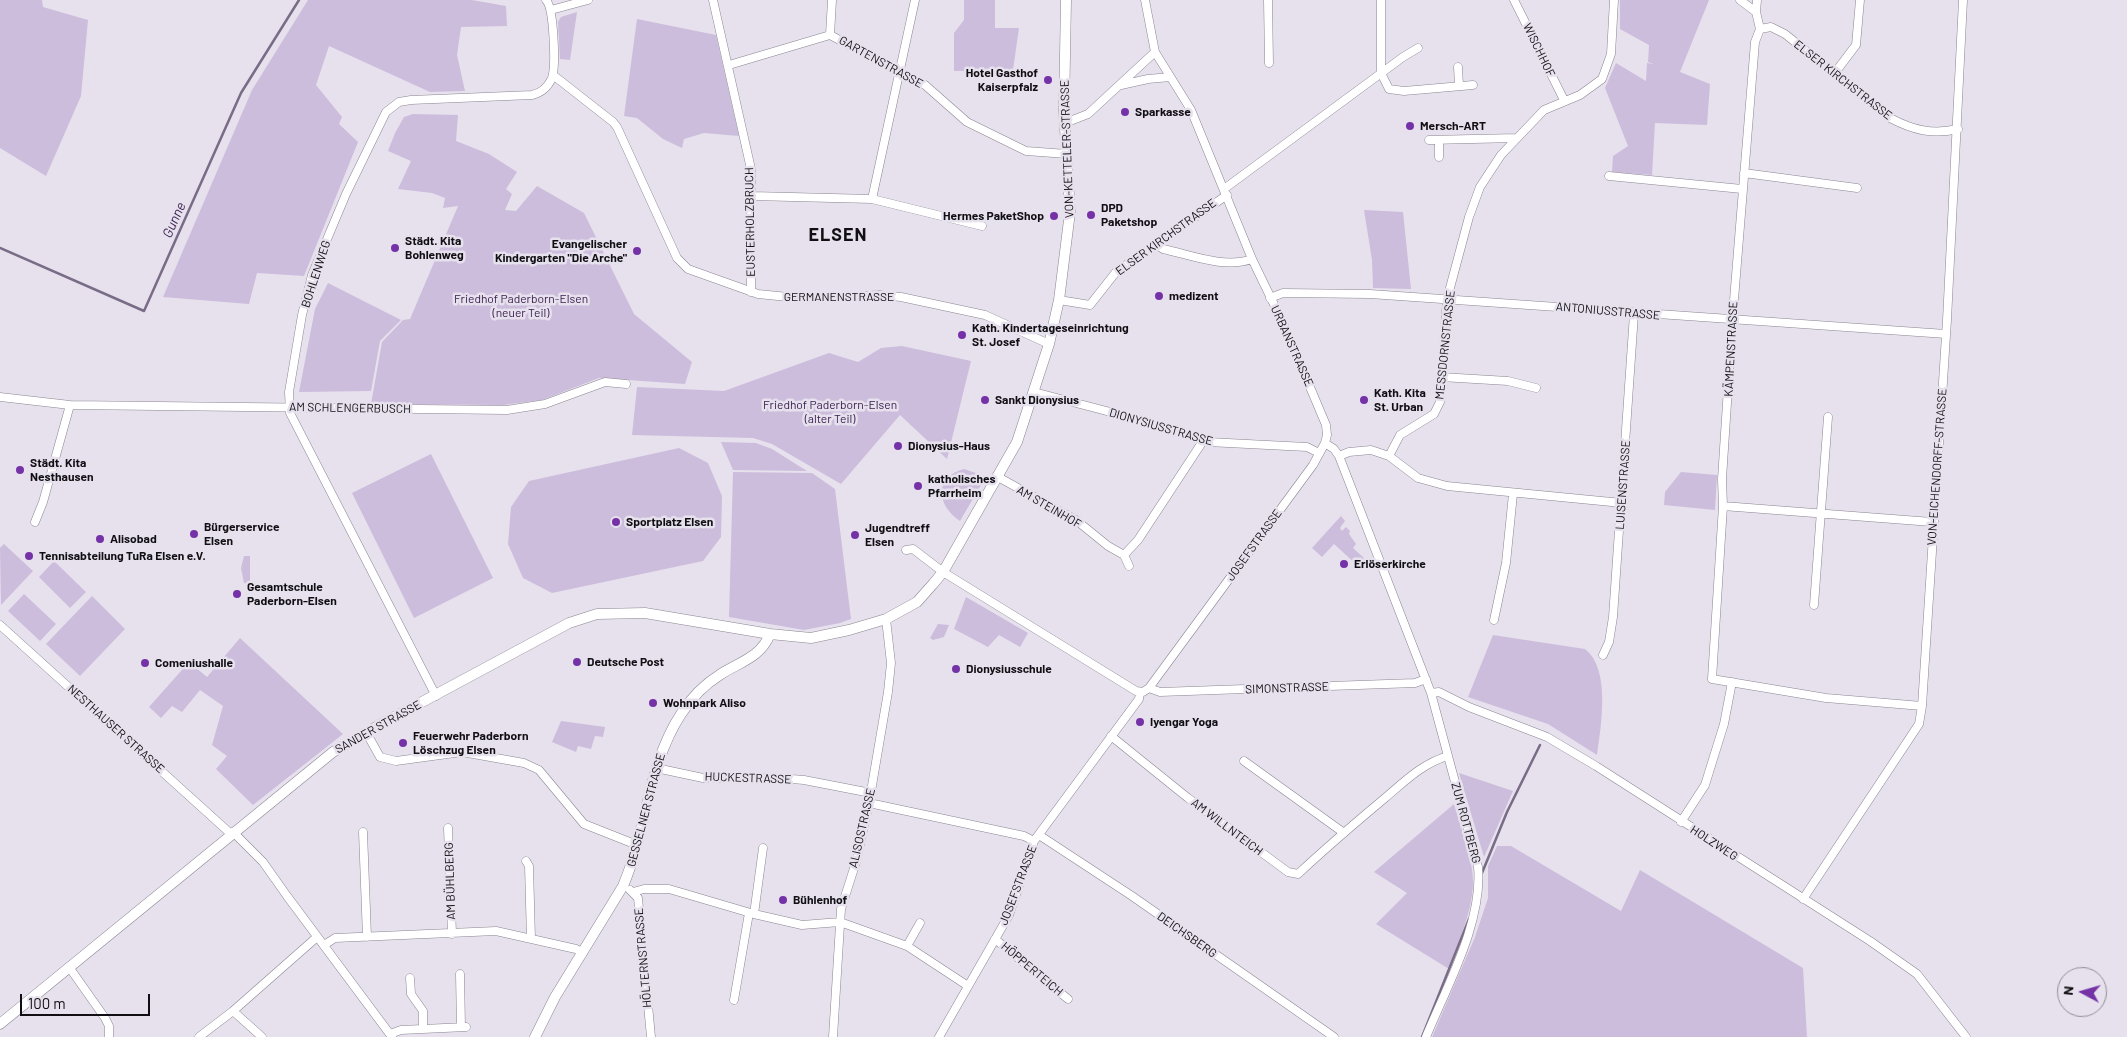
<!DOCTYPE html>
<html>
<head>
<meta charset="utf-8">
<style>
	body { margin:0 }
	#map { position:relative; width:2127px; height:1037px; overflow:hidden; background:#e7e1ee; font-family:Barlow,sans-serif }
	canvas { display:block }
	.north { position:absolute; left:2057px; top:967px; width:50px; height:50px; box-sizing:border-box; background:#e7e1ee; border:1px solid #918d96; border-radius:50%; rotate:276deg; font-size:14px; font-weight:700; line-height:20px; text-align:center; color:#110f13 }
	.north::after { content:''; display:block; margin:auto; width:18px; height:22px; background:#7432a6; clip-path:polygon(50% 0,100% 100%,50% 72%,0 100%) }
	.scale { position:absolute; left:20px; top:994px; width:130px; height:22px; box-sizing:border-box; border:2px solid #110f13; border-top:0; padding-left:6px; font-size:15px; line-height:18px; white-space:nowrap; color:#110f13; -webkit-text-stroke:4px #e7e1ee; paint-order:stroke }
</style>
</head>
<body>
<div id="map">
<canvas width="2127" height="1037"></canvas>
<div class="north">N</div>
<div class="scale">100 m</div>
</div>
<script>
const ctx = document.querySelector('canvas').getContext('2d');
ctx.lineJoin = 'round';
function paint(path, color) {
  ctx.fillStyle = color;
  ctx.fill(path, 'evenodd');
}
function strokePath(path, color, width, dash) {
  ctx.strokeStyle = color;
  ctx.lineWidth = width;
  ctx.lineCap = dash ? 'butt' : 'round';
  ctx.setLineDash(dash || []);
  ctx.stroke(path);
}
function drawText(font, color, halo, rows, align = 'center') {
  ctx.font = font + ' Barlow,sans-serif';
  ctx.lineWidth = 5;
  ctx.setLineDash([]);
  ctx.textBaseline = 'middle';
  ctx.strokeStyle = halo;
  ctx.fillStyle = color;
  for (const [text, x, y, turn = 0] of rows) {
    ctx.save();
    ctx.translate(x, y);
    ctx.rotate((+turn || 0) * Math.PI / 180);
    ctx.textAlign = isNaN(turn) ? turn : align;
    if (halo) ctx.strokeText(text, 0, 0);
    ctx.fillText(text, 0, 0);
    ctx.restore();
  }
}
paint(new Path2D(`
	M0 0H42L43 7 88 20 81 96 46 176 0 148Z
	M308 0H472L506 6 507 26 461 27 457 55 465 91 430 92 329 46 316 85 342 117 339 124 358 142 304 276 257 273 249 304 163 297 252 90Z
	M964 0H995V28H1019L1013 70 954 71V33L964 20Z
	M1620 0H1709L1680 72 1710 84 1707 125 1655 123 1652 175 1612 172 1613 156 1628 146 1605 88 1616 63 1646 81 1647 63 1654 64 1648 62 1649 45 1620 29Z
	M577 12 570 60 560 59 558 22 561 17Z
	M637 19 716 35 739 136 704 133 684 139 682 148 663 139 637 118 624 116Z
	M413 114 458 115 456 141 489 154 517 172 506 189 512 194 505 210 516 211 537 186 584 213 634 314 692 362 685 384 599 378 542 400 503 405 371 404 382 342 403 320 410 319 458 206 443 208 445 198 432 193 398 189 411 161 388 151 395 133 404 117Z
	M1364 210 1403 212 1411 289 1373 288 1372 260Z
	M328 283 401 320 380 341 371 391 299 392 315 309Z
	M902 346 971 361 947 459 900 415 841 484 772 444 753 438 632 435 637 387 724 391 829 353 858 362 881 348Z
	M721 442 756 443 772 449 807 471 733 470Z
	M679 448 708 463 722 496 721 537 703 561 552 593 523 578 508 544 511 507 529 481Z
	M431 454 493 578 414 618 352 493Z
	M964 469 979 474 985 478 960 521C937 506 933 477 964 469Z
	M733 472 812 473 835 489 851 619 840 623 804 630 729 617Z
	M1681 472 1717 475 1715 510 1664 505 1665 492Z
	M1341 516 1345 521 1340 528 1342 531 1346 527 1350 531 1349 534 1356 544 1353 548 1364 558 1357 565 1334 544 1322 557 1312 548Z
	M4 544 33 571 1 605 0 548Z
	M244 556H250V584L244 583 241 568Z
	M54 561 86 592 70 608 39 577Z
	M24 594 56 624 40 641 8 611Z
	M92 596 125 629 80 676 46 644Z
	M966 597 1028 633 1020 647 999 635 988 647 954 629Z
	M938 624 949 625 944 637 933 640 930 638Z
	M1493 635 1585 649C1611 669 1601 726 1597 755L1548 724 1468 697Z
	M240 638 343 734 253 805 216 769 227 756 212 745 223 706 200 690 182 712 172 706 161 718 149 707 189 662 207 677Z
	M561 721 605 727 603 737 595 736 591 749 578 746 576 752 552 742Z
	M1459 773 1513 791 1484 857Z
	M1454 804C1460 826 1474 862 1473 884 1472 913 1458 942 1449 969L1376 924 1407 893 1374 872Z
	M1497 846H1511L1621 911 1640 870 1803 968 1807 1037H1432L1475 937 1488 898V866Z`), '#ccbddc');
strokePath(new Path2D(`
	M0 248 144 311 241 93 299 0
	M1482 873 1507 812 1540 745
	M1422 1037 1469 919`), '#796c86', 2.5);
const minor = new Path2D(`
	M713 0 751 169V292
	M832 0 830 35 925 85 967 122 1026 151 1067 154
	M1268 0 1269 63
	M1381 0V73L1389 89 1404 91 1473 85
	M1514 0 1564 100
	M1740 0 1756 12
	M1757 0 1756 12 1760 29 1755 42 1733 312 1722 479 1723 506 1712 679 1826 698 1922 706
	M551 10 588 0
	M1760 29 1771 27 1785 34 1890 118C1913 130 1932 135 1958 129
	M729 65 830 35
	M1458 67 1459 86
	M1834 74 1856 45 1860 0
	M553 75 613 122 617 127 677 258 688 269 758 294 798 298 848 297 879 295 901 297 985 315 1049 344
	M1121 85 1148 79 1170 77
	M1065 123 1088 114 1155 52
	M1429 140 1517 138
	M1439 140V157
	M1744 173 1857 188
	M1609 176 1742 189
	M1224 189 1403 57 1418 48
	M752 196 872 199 982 226
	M872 199 915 0
	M1157 245 1163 249C1191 255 1224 269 1252 259
	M1270 298 1283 293 1370 294 1946 334
	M1059 300 1090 305 1116 272 1227 195
	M1441 377 1508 381 1536 388
	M1034 392 1137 419 1208 442 1307 447 1319 453
	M0 397 70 405 507 410 545 404 605 382 626 384
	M1325 443 1334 449 1339 456 1431 693 1478 867C1483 922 1447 986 1426 1037
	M1339 456 1349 452 1371 450 1389 456 1418 478 1447 486 1622 503
	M1389 456 1400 435 1434 414 1440 402 1447 299 1469 217 1480 187 1501 155 1544 110 1580 95 1602 79 1611 54 1614 0
	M998 477 1076 520 1108 546 1124 555 1129 566
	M1723 506 1932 522
	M35 522 43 502 70 405
	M906 550 913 549 943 572 1136 691 1143 692 1149 688 1313 465 1325 443 1327 435 1326 425 1283 323 1252 259 1191 110 1155 52 1145 0
	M1124 555 1138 540 1203 441
	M1814 605 1828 417
	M1494 620 1506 563 1513 494
	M0 625 231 834
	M1603 655 1609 642 1613 617 1634 314
	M1149 688 1160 692 1415 683 1426 679
	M1431 693 1439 692 1469 707 1547 737 1596 766 1870 941 1917 974 1966 1037
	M436 696 290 413 289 392 302 315 312 275 346 194 386 112 399 102 411 100 532 95C541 93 548 87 552 78 556 66 554 8 546 0
	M366 732 380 757 396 761 462 752 524 763 539 770 584 824 637 845
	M1111 736 1188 798 1288 872 1298 874C1326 848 1355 823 1385 798 1404 782 1423 763 1448 756
	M1244 761 1344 833
	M656 768 703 778H779L804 780 871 793
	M869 803 1024 836 1034 841
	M1681 822 1705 785 1724 724 1732 682
	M448 828 452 934
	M233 832 263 862 287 896 392 1037
	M363 832 367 937
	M1039 835 1132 896 1334 1037
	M526 861 529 866 531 939
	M630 890 638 898 651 1037
	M633 892 644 889H669L754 914 802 925 840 922 907 946 968 986
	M1803 899 1919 724 1922 706 1947 320 1963 0
	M754 914 763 848
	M995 939 1068 999
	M324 945 335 938 496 931 576 949 583 953
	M907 946 920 923
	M69 967 105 1018 109 1026V1037
	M460 974 461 1027
	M410 978 411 994 423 1011V1029
	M734 1000 749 913
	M390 1034 401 1030 466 1027
	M199 1037 233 1011
	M262 1037 233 1011 317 937
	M833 1037 841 909 856 862 869 803 888 692 891 663 886 619
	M939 1037 1009 915 1034 841 1139 699 1140 692`);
const tertiary = new Path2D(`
	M0 1024 333 752 383 723 569 623 597 614 645 613 770 634 811 638 849 630 886 619 917 602 933 584 943 572 1017 442 1049 344 1059 300 1070 212 1064 111 1066 0
	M535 1037 555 997 623 886C647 830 647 766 681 714 691 698 705 684 721 674 740 662 761 657 770 634`);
strokePath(minor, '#8a8591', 9);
strokePath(tertiary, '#8a8591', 11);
strokePath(minor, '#fff', 8);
strokePath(tertiary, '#fff', 10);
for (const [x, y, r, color] of [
	[1048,80,5,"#7432a6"],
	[1125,112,5,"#7432a6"],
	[1410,126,5,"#7432a6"],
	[1091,215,5,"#7432a6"],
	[1054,216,5,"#7432a6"],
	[395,248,5,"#7432a6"],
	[637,251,5,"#7432a6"],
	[1159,296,5,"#7432a6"],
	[962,335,5,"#7432a6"],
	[985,400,5,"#7432a6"],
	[1364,400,5,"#7432a6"],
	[898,446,5,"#7432a6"],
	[20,470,5,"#7432a6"],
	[918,486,5,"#7432a6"],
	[616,522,5,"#7432a6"],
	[194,534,5,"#7432a6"],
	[855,535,5,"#7432a6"],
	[100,539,5,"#7432a6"],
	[29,556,5,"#7432a6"],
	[1344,564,5,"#7432a6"],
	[237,594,5,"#7432a6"],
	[577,662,5,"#7432a6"],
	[145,663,5,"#7432a6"],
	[956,669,5,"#7432a6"],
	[653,703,5,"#7432a6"],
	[1140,722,5,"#7432a6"],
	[403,743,5,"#7432a6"],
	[783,900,5,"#7432a6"]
]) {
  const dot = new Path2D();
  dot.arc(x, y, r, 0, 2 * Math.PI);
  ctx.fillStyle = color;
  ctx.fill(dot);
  strokePath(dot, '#e7e1ee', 2);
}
drawText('12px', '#110f13', '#e7e1ee', [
	["WISCHHOF",1539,50,64],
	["GARTENSTRASSE",881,62,29],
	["ELSER KIRCHSTRASSE",1843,80,38],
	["VON-KETTELER-STRASSE",1067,149,-92],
	["EUSTERHOLZBRUCH",750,222,-91],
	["ELSER KIRCHSTRASSE",1166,237,-36],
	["BOHLENWEG",316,274,-72],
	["GERMANENSTRASSE",839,297],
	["ANTONIUSSTRASSE",1608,311,5],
	["MESSDORNSTRASSE",1445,345,-84],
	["URBANSTRASSE",1292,346,66],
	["KÄMPENSTRASSE",1731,349,-87],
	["AM SCHLENGERBUSCH",350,408,1],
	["DIONYSIUSSTRASSE",1161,427,16],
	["VON-EICHENDORFF-STRASSE",1937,467,-86],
	["LUISENSTRASSE",1623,485,-86],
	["AM STEINHOF",1049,507,30],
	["JOSEFSTRASSE",1254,545,-54],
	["SIMONSTRASSE",1287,688,-2],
	["SANDER STRASSE",378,727,-29],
	["NESTHAUSER STRASSE",116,729,42],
	["HUCKESTRASSE",748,778,2],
	["GESSELNER STRASSE",646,810,-75],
	["ZUM ROTTBERG",1466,823,75],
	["AM WILLNTEICH",1227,827,37],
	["ALISOSTRASSE",862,828,-77],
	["HOLZWEG",1714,843,33],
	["AM BÜHLBERG",450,881,-92],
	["JOSEFSTRASSE",1018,885,-69],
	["DEICHSBERG",1187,935,35],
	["HÖLTERNSTRASSE",643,958,-95],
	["HÖPPERTEICH",1032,969,40]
]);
drawText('bold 12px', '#110f13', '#e7e1ee', [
	["Hotel Gasthof",1038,73,"right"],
	["Kaiserpfalz",1038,87,"right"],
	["Sparkasse",1135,112],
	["Mersch-ART",1420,126],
	["DPD",1101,208],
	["Paketshop",1101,222],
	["Hermes PaketShop",1044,216,"right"],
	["Städt. Kita",405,241],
	["Bohlenweg",405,255],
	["Evangelischer",627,244,"right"],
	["Kindergarten \"Die Arche\"",627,258,"right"],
	["medizent",1169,296],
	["Kath. Kindertageseinrichtung",972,328],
	["St. Josef",972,342],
	["Kath. Kita",1374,393],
	["St. Urban",1374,407],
	["Sankt Dionysius",995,400],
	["Dionysius-Haus",908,446],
	["Städt. Kita",30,463],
	["Nesthausen",30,477],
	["katholisches",928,479],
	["Pfarrheim",928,493],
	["Sportplatz Elsen",626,522],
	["Bürgerservice",204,527],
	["Elsen",204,541],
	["Jugendtreff",865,528],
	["Elsen",865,542],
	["Alisobad",110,539],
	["Tennisabteilung TuRa Elsen e.V.",39,556],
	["Erlöserkirche",1354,564],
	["Gesamtschule",247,587],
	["Paderborn-Elsen",247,601],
	["Deutsche Post",587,662],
	["Comeniushalle",155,663],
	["Dionysiusschule",966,669],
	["Wohnpark Aliso",663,703],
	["Iyengar Yoga",1150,722],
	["Feuerwehr Paderborn",413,736],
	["Löschzug Elsen",413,750],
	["Bühlenhof",793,900]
], 'left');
drawText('12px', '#3a214f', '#e7e1ee', [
	["Friedhof Paderborn-Elsen",521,299],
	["(neuer Teil)",521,313],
	["Friedhof Paderborn-Elsen",830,405],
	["(alter Teil)",830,419]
]);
drawText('italic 14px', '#3e2553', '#e7e1ee', [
	["Gunne",174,220,-66]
]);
ctx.letterSpacing = '1px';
drawText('bold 18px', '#110f13', '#e7e1ee', [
	["ELSEN",838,235]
]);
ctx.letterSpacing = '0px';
</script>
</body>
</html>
